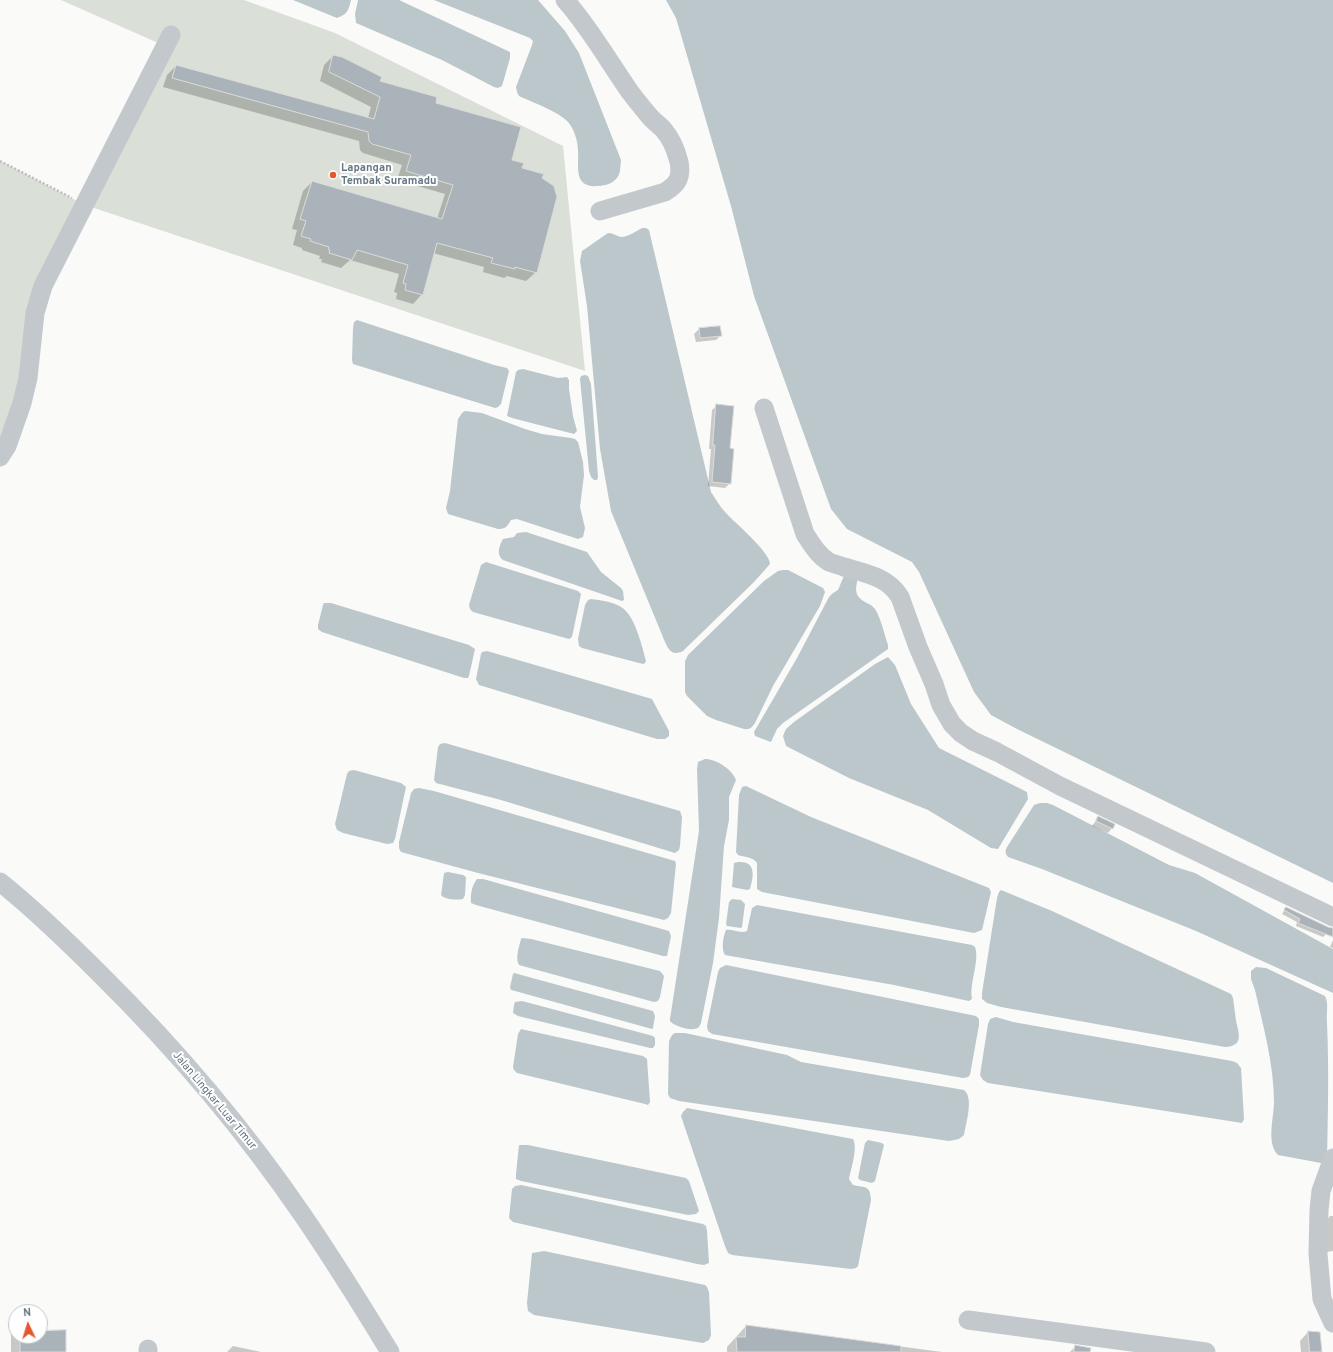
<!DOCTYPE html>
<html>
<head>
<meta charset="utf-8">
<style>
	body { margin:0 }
	#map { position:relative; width:1333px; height:1352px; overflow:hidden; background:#fafaf8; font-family:Overpass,sans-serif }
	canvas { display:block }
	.north { position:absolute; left:8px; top:1304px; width:40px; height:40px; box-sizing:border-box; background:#fff; border:1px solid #c1c8cd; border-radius:50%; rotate:356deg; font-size:11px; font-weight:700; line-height:16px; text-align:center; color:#657683 }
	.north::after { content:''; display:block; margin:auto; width:14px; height:18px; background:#e4572e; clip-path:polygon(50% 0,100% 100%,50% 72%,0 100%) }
</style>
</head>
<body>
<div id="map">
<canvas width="1333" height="1352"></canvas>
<div class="north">N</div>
</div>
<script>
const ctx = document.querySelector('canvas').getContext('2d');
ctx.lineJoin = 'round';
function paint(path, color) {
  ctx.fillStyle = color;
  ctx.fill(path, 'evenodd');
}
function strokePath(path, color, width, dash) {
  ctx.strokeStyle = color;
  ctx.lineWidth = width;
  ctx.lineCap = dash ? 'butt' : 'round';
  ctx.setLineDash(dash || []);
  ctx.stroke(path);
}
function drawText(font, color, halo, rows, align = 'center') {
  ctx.font = font + ' Overpass,sans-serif';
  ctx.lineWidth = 4;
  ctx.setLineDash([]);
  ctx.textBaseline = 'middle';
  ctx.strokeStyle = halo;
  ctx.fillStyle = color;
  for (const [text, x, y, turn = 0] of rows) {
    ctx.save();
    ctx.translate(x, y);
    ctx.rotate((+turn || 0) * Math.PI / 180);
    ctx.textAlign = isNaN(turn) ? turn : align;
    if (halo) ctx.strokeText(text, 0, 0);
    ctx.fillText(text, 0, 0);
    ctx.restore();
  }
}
paint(new Path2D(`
	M61 0H244L335 33 563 146 585 371 85 205 43 286 0 457V161L85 205 165 46Z`), '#dadfd7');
paint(new Path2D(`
	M293 0H351C348 11 348 14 337 18Z
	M358 0H399L510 52V58L502 86 498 88 494 87 442 60 356 23 355 14Z
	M434 0H538L565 31 579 53 621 160C620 168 621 175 615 180 609 185 606 185 598 186 573 188 579 167 578 151 578 141 574 129 568 122 559 112 532 102 519 96L517 92 516 87 532 45 533 41 530 38Z
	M666 0H1333V883L1017 729 991 715 974 692 919 572 912 562 847 529 831 509 754 296 731 206 676 18Z
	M642 228H646L649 230 711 492C716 499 720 507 726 513 735 523 770 552 770 564L754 582 683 651C673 656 669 651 665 642L611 511 600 449 587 306 580 261 582 251 608 233C614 233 616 236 621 237 628 237 636 231 642 228Z
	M357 320 494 365 507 368 509 371 501 404 498 407 495 408 353 364 352 360 353 328 354 322Z
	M523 369 558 378 567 377 569 380V389L573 416 577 431 574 434 512 418 507 416 516 372 518 370Z
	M585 375 588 376 591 384 598 477 597 480H594L591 477 589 471 580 379 581 376Z
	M465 411 482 413 525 429 542 434 571 438 575 439 578 442 583 462 584 475 580 507 585 528 583 537 578 539 517 519 511 520C507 527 505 529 498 529L448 514 446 508 450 491 458 419 462 413Z
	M526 532 587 552 601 572 621 588 623 591 624 600 622 601 503 560C496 555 499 546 503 539L514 537 517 533Z
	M486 562 578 591 581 594 572 637 569 639 473 612 470 609 469 605 481 565Z
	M783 570H788L823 588 825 592 820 606 773 686 755 723C752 727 750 730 744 729L716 720 707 716 687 696 685 692V661L688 655 764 581 778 571Z
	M846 571 858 577C856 588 853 595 865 602 869 604 872 605 875 609 880 616 885 636 888 645V649L783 723 777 729 771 742 755 736 754 732 797 658 829 597 833 593 838 590Z
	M591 599C601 600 613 602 621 607 635 615 642 646 646 661L644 664 639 663 582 648 579 646 578 639 585 605 588 600Z
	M324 603H331L469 645 475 649 469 676 468 678H464L322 632 318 629V625L323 605Z
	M487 651 652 699 669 731V736L665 739H657L479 685 476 679 481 654 482 652Z
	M888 657 895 665 911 704 939 748 1027 792 1028 799 998 849 991 848 928 810 849 778 786 746 783 736 786 729 794 722 875 664Z
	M445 743 680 811 682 817 680 846 679 850 675 853 501 800 436 783 434 780 438 747 440 744Z
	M705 759C716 759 732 769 736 780L729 797V820L724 846 719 918 713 963 701 1023C700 1026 698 1029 694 1029 688 1030 674 1026 670 1021V1019L699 831 697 769 698 762Z
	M354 770 401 783 406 787 395 839 393 843 387 844 343 833 337 830 335 824 347 774 349 771Z
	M746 786 811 817 989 888 991 892 982 930 974 933 762 892 757 889V863C753 857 744 857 738 855L736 852 739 795 742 787Z
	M419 788 434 791 675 861 676 864 671 913 668 918 664 920 478 873 401 852 399 848V842L411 793 414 789Z
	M1040 803H1047L1053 805 1169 865 1195 873 1333 949V993L1196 931 1042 869 1008 857C1005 853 1005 851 1007 847L1034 805Z
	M738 862C756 861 754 875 750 889L747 890 732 887 734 863Z
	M448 872 463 875 466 877 465 895 463 899C456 900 446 900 441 895L444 873Z
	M477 879H483L669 931 671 936 667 956H663L476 905 471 903C470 895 472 885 477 879Z
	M1001 890 1052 911 1231 994 1233 998C1234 1005 1235 1013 1236 1021 1239 1034 1244 1046 1225 1047L1001 1007 987 1003 982 999V993L997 898 999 892Z
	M732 899 741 900 745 904 742 927 741 928 727 926 726 924 729 902Z
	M757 905 972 945 975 947C980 962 969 982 972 999L969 1001 894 985 725 955C721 949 723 937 726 930 733 929 740 934 747 931L752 908Z
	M522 938 531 939 660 971 664 976 660 997 658 1001 654 1002 519 965C515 958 519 947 521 939Z
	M726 965 976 1016 979 1019V1025L970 1075 968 1077 963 1078 712 1034 708 1031 707 1026 718 972 720 968Z
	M1256 967 1266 968 1325 996C1329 1004 1326 1013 1327 1023 1329 1068 1328 1113 1327 1159L1321 1163 1278 1155C1266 1143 1274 1117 1274 1102 1274 1064 1263 1026 1255 990L1251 979V971Z
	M514 973 653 1011 655 1016 653 1028 652 1029 515 991 511 990 510 987 513 974Z
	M522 1001 653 1036 655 1038V1045L653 1048H650L518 1016 513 1013 514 1005 515 1002Z
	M996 1017 1013 1022 1232 1061 1237 1063 1241 1068 1244 1119 1242 1123 988 1083 983 1080 980 1075 988 1024 990 1019Z
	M521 1029 643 1056 647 1059 650 1102 648 1105 645 1104 517 1073 514 1070 513 1067 518 1034Z
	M675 1033H685L787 1055 801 1062 964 1090C974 1098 966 1123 964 1135L959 1139 949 1141 679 1101 670 1098 668 1094 669 1041 672 1035Z
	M687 1108 853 1139C858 1148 851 1169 849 1179L853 1185C866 1188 870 1185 871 1200L858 1266 856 1268 851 1269 732 1255 728 1253 725 1246 681 1116 683 1112Z
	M868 1140 882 1143 884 1145 875 1181 872 1183 860 1180 858 1178 865 1143Z
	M519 1145H528L686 1178 689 1181 699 1211 696 1214 688 1215 521 1181 516 1179V1174Z
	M521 1185 703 1224 706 1226 707 1231 709 1263 704 1265 697 1264 513 1222 509 1218 512 1189 515 1186Z
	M544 1251 705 1285 707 1287 709 1292 711 1335 709 1340 703 1343 534 1315 528 1311 527 1303 532 1253Z`), '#bbc7cb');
paint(new Path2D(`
	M333 56 378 82 435 103 510 161 521 168 541 179 536 272 526 281 507 276 504 278 483 272 484 267 433 253 422 294 413 304 396 299 397 293 394 292 399 274 350 260 341 268 321 262 322 259H319L320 256 302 250V248L293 245 297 230 292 229 303 191 312 182 437 219 445 194 397 180 402 165 363 153 360 150 359 141 163 87 167 75 176 66 368 118 371 107 320 81 324 65Z
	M720 327 721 335 716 340 696 342 694 334 699 329Z
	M717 405 729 449 730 483 725 488 708 486 711 449H709L712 410Z
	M1098 818 1112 828 1108 833 1092 826Z
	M1286 908 1326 934 1323 937 1296 926 1297 922 1282 914Z
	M1333 940V948L1330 947Z
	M1330 1216H1333V1251L1326 1252 1327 1220Z
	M40 1325V1332L65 1352H11V1334L16 1329V1336H40Z
	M746 1326 942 1352H727V1347Z
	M1308 1332 1321 1352H1301L1300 1341Z
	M233 1346 261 1352H227Z
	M1075 1347 1089 1352H1070Z`), '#0003');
const building = new Path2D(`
	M333 55 342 57 382 77 380 81 437 97 436 103 521 127 512 160 524 163 522 168 544 174 542 178 554 186 557 197 537 273 515 267V269L491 263 493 258 437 243 423 295 405 290 406 284 403 283 408 265 357 250 352 260 329 253 330 250 328 249 329 247 310 241 311 239 301 236 306 221 300 219 312 181 442 219 453 185 406 171 411 155 372 144 369 141 368 132 172 78 176 65 374 119 380 97 329 72Z
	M720 326 722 336 700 338 699 328Z
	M716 404 734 406 730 448 734 449 731 484 712 482 715 445H713Z
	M1098 816 1115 824 1113 829 1096 821Z
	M1286 907 1328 927 1333 928V937L1298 923 1300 919 1284 910Z
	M746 1325 901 1346V1352H737L736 1337H745Z
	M66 1330V1352H20V1336H40V1331Z
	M1308 1331 1320 1332 1322 1352H1310Z
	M1075 1345 1091 1348 1090 1352H1074Z`);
paint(building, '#aab3b9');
strokePath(building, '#dcdcda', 1);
strokePath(new Path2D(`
	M0 161 72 198`), '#bbbfc2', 2.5, [2, 2]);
strokePath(new Path2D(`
	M565 0C590 28 609 62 630 92 637 101 644 110 651 118 655 122 659 125 663 129 671 138 676 150 679 162 682 177 678 184 665 192L600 211
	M764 408 805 534C812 545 818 555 829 562 834 564 839 565 844 567 865 573 888 577 900 597L918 647 934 684 941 705 952 724 961 733 973 741 997 752 1060 786 1333 917
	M0 457 7 446 22 403 28 378 35 313 43 286 171 35
	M0 882C35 910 68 942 100 974 175 1048 244 1129 304 1217 334 1261 362 1306 390 1352
	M1333 1158 1321 1191 1319 1210 1318 1254 1322 1299 1333 1323
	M968 1320 1206 1352
	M148 1352V1349`), '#c3c8cc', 19);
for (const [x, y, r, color] of [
	[333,175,4,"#e4572e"]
]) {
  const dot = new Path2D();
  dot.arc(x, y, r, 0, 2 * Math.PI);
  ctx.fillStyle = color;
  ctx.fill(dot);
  strokePath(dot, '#fff', 1.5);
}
drawText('bold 11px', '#657683', '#fff', [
	["Lapangan",341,169],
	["Tembak Suramadu",341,182]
], 'left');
drawText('11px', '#657683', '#fff', [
	["Jalan Lingkar Luar Timur",214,1101,50]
]);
</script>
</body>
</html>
